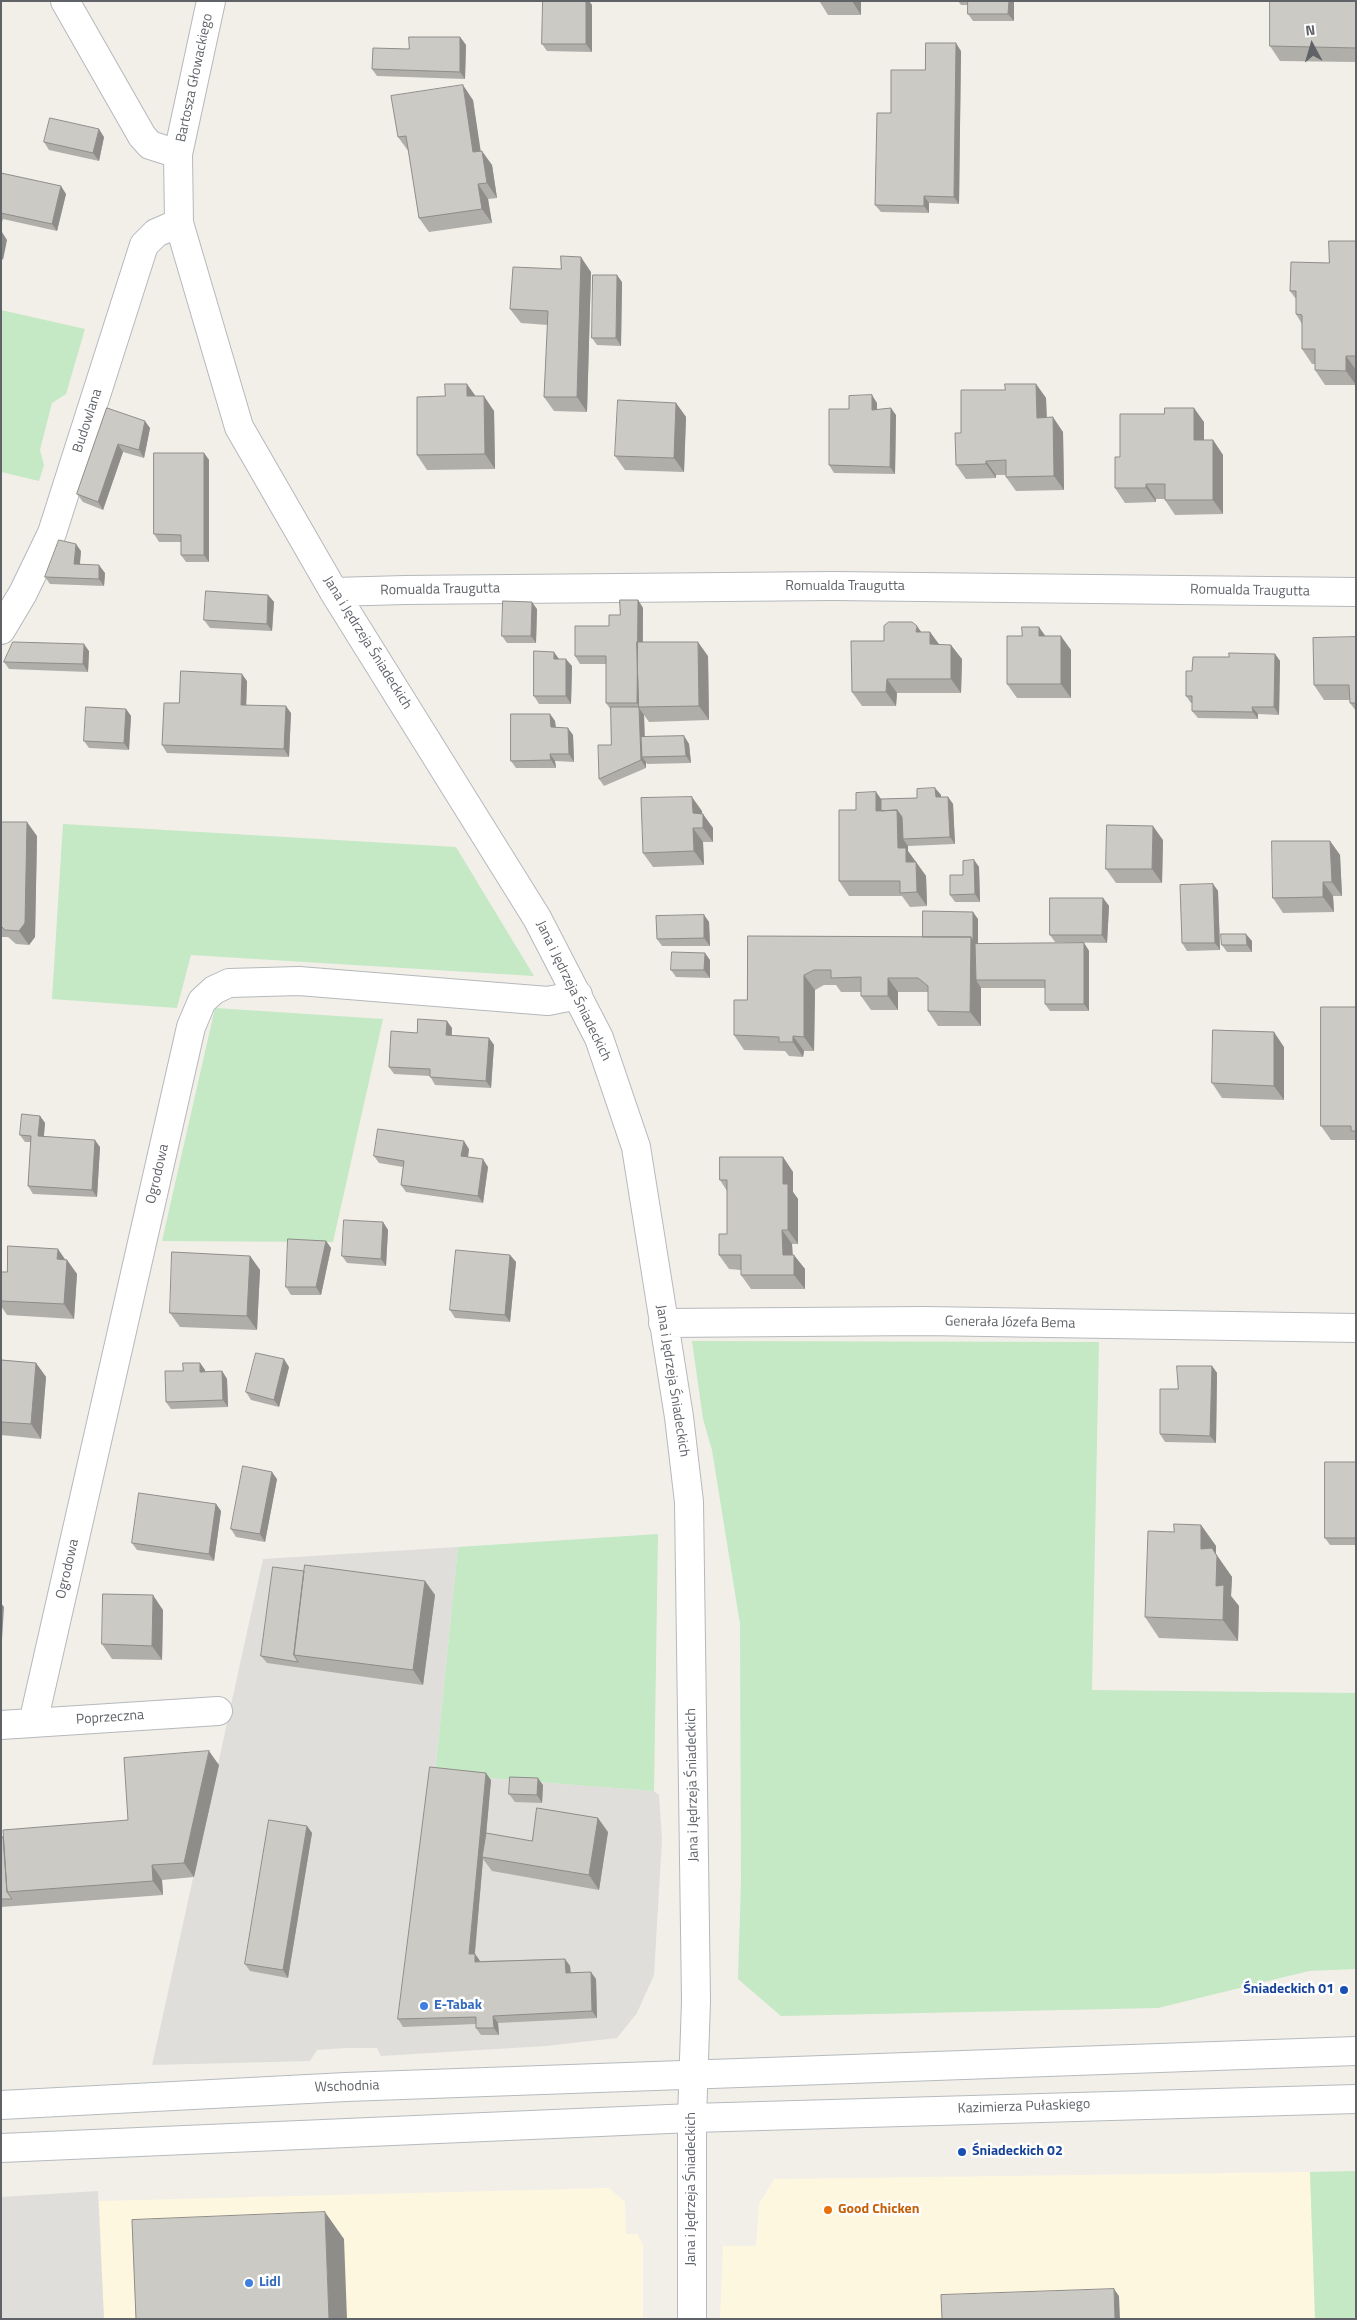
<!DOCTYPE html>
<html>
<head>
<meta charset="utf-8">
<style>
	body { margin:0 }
	#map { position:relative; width:1357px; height:2320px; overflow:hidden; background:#f1efe8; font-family:"Titillium Web",sans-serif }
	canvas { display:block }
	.frame { position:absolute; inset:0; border:2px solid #5f6368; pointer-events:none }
	.north { position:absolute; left:1287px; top:20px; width:50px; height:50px; -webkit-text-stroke:4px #fff; paint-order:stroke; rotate:354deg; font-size:14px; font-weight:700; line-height:20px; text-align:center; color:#5f6368 }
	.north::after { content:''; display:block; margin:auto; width:18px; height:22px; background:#5f6368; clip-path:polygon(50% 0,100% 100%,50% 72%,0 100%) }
</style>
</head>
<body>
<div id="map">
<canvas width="1357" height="2320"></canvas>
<div class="frame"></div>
<div class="north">N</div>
</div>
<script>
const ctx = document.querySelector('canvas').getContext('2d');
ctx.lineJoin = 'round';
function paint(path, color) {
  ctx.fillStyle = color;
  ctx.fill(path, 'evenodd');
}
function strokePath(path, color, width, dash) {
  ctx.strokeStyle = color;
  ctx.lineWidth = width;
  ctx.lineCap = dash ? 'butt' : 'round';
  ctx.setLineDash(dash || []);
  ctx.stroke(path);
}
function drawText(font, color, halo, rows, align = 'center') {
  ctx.font = font + ' "Titillium Web",sans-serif';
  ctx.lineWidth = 5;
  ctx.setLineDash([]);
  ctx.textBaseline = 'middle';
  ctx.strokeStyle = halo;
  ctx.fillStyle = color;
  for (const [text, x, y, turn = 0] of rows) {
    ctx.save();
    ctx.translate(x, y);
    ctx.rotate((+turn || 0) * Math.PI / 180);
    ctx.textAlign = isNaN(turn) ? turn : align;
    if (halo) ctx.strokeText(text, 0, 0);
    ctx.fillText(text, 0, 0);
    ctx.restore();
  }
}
paint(new Path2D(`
	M1310 2172 1315 2319H720L723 2246H756L759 2204 774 2179Z
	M609 2188 625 2202 626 2234H637L643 2245V2319H104L99 2201Z`), '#fef7e0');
paint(new Path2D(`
	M458 1547 435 1774 654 1791 659 1795 662 1839 654 1975 637 2013 617 2038 546 2046 381 2056 377 2048H346L317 2050 310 2061 152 2065 263 1559Z
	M98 2191 104 2319H1V2197Z`), '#e0deda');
paint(new Path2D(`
	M1 310 85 329 66 394 52 403 40 450 44 465 39 481 1 472Z
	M63 824 456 847 534 976 191 955 177 1008 52 999Z
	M215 1008 383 1019 333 1242 162 1241Z
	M692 1341 1099 1342 1092 1690 1356 1693V1969L1309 1971 1158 2008 781 2016 738 1979 741 1881 740 1624 712 1450 703 1419Z
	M658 1534 654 1791 435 1774 458 1547Z
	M1356 2171V2319H1315L1310 2172Z`), '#c5e8c5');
const minor = new Path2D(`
	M65 1 142 136 150 145 178 154
	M211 1 178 154 179 223 239 427 334 592 537 918 599 1038 636 1147 679 1417 689 1502 696 2001 692 2118V2319
	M334 592 405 590 833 586 1356 592
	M1 630 23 593 52 533 144 245 156 233 179 223
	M663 1323 925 1321 1356 1328
	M33 1723 191 1027 202 1001 214 990 229 983 299 981 548 1001 578 995
	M1 1725 218 1711`);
const secondary = new Path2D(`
	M1 2105 346 2087 1356 2051
	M1 2148 692 2118 1356 2099`);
strokePath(minor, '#b5b8bc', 30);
strokePath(secondary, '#b6babf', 30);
strokePath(minor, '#fff', 28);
strokePath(secondary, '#fff', 28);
paint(new Path2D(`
	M543 1H589L592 5V52L547 51 542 44Z
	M805 1H861V15H828L820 2H805Z
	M958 1H1014V21H973L968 14V5H961Z
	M1356 1V62L1280 61 1270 46Z
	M460 37 466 45 465 79 377 76 372 69 409 49Z
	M961 51 959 204 929 203V213L881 212 875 205 891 113 925 70Z
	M473 100 480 151 492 165 497 198 488 199 492 223 429 232 419 218 409 152 398 137Z
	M104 137 99 161 49 150 44 142Z
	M1 173 66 194 57 231 3 219 1 226Z
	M1356 241V385H1325L1315 370V364H1312L1302 349V324L1296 314V299L1290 291 1329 263Z
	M561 269 591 272 587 412 554 411 544 397 548 325 521 323 510 309Z
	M622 282 621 346 597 345 592 338Z
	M1036 384 1046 398 1047 417 1063 432 1064 490 1016 491 1006 477V475H996V478L966 479 956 465 961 433 1005 390Z
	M475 396 494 411 495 469 427 470 417 455Z
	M676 403 686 417 684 472 625 470 615 456Z
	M877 403V409L896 415 895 474 834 473 829 465 849 409Z
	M107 408 150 428 144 458 123 452 103 510 83 502 77 494Z
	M1204 422V440H1213L1223 455V514L1175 515 1165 500V499H1156V502L1125 503 1115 488 1120 457Z
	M204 453 209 460V562H186L181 555V542H159L154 534Z
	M81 551 80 564 105 573 104 586 50 584 45 577Z
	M268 595 274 602 272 631 210 628 204 620Z
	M638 600 643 608V642L708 656 709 720 649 722 644 715 645 737 684 736 689 744 691 763 647 764 646 762V768L604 786 599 779 611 745V710L606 703V664H580L575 656 609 626 620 615Z
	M537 609 536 643H507L502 636Z
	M921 632H930L939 644 962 659 961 693H897L896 706H862L852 692 884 641Z
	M1045 636 1071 650V698H1017L1007 684Z
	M1356 637V711L1350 703V700H1324L1314 685Z
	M89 651 88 672 9 669 4 662Z
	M1275 654 1280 661 1279 715 1258 714V719L1198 718 1192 711V703H1191L1186 696 1192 671 1229 657Z
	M559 659 572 666 571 704H539L534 696Z
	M247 681 246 705 291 713 289 757 167 753 162 745Z
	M126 709 131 716 129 750 89 748 84 741Z
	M550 714 555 721 556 727 573 735 574 762 555 761 556 768H516L511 761Z
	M935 788 941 795V797H948L953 804 955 844 908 846V851L926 876 927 906 910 907 902 896H849L839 881 876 792 881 799 917 798Z
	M702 811V814L713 828V842H703L704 865 653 867 643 853Z
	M1 822 37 836 35 937 29 945 16 944 8 937H1Z
	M1163 840 1162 883H1116L1106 869Z
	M1330 841 1340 855 1342 896H1333L1334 912 1283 913 1273 898Z
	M974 860 979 867 980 902H955L950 895 963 875Z
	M1213 884 1218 891 1220 950 1187 951 1182 943Z
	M1103 898 1109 906 1107 943 1055 942 1050 935Z
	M704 915 709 922 710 946H662L657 939Z
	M978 919V944L1084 943 1089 951V1011H1050L1045 1004V988H981V1026H938L928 1011V992H898V1010H871L861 996V992H841L836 985H824L815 990 814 1051H804L803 1057 789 1056 785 1051 744 1050 734 1035 747 1000 748 936 923 937Z
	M1252 941V952H1227L1222 945Z
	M710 960V978L676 977 671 970Z
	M1356 1007V1140H1331L1321 1126Z
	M452 1028V1035L489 1038 494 1045 491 1088 435 1085 430 1076 394 1074 389 1067Z
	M1284 1047V1100L1222 1098 1212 1083Z
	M40 1116 45 1123 44 1136 100 1147 97 1197 33 1194 28 1186 31 1142H25L20 1135Z
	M469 1149 468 1157 488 1167 483 1203 406 1192 401 1185 403 1167 379 1163 374 1156Z
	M783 1157 793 1172V1192L798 1199V1244H792L793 1255 805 1269V1289H751L741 1275V1270L729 1269 719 1255 727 1234V1191L720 1180Z
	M383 1222 388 1230 386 1266 347 1263 342 1256Z
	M326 1241 331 1248 321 1295H291L286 1287Z
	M510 1255 516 1262 510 1322 455 1318 450 1310Z
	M250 1256 260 1270 257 1330 180 1327 170 1313Z
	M65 1259 67 1260 77 1274 74 1319 7 1315 1 1306V1272H7Z
	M1 1360 36 1363 46 1377 41 1439 1 1435Z
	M200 1363 205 1370V1372L222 1371 227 1379 228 1407 171 1409 166 1402 183 1371Z
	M1212 1366 1217 1373 1216 1443 1165 1442 1160 1434 1178 1389Z
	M289 1367 279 1407 251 1400 246 1392Z
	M1356 1462V1545H1330L1325 1538Z
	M277 1479 265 1542 236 1537 231 1529Z
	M216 1504 221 1511 214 1561 137 1550 132 1543Z
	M1201 1525 1216 1546V1554L1232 1577 1231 1596 1239 1606 1238 1641 1159 1638 1145 1617 1174 1532Z
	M304 1571 425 1581 435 1595 423 1685 267 1663 261 1656Z
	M163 1610 162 1660 112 1659 102 1644Z
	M219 1765 194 1877 162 1880 163 1895 1 1907V1837L128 1820Z
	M491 1780 486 1836 532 1841 608 1832 599 1890 492 1871 483 1859 475 1954 480 1961 565 1959 570 1966 571 1973 596 1979 597 2018 498 2023 499 2035H481L476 2028V2024L403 2027 398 2019Z
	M543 1785 542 1803 515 1802 509 1794Z
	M307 1826 312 1833 288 1978 250 1971 245 1964Z`), '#afaea9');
paint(new Path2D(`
	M586 1H589L592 5V52L586 44Z
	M852 1H861V15Z
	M1009 1H1014V21L1008 14Z
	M460 37 466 45 465 79 460 72Z
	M956 43 961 51 959 204 954 197Z
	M463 85 473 100 483 166 473 152Z
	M99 129 104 137 99 161 93 153Z
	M482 151 492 165 497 198 487 183Z
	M478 184 488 199 492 223 482 209Z
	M61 186 66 194 57 231 52 224Z
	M924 196 929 203V213L924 206Z
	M2 232 7 240 3 260 1 257V237Z
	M581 257 591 272 587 412 577 397Z
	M617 275 622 282 621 346 616 338Z
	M1346 356 1356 370V385L1346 371Z
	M467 384 477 398 467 396Z
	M1036 384 1046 398 1047 432 1037 418Z
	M872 395 877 403V417L872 410Z
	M484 396 494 411 495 469 485 454Z
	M676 403 686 417 684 472 674 458Z
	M891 408 896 415 895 474 890 467Z
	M1194 408 1204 422V455L1194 440Z
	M1053 417 1063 432 1064 490 1054 476Z
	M145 421 150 428 144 458 139 450Z
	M1213 440 1223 455V514L1213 500Z
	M118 444 123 452 103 510 98 502Z
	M204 453 209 460V562L204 555Z
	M986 461 996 475V478L986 464Z
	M1146 484 1156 499V502L1146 488Z
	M76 544 81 551 79 571 74 564Z
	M99 565 105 573 104 586 99 579Z
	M268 595 274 602 272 631 267 624Z
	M638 600 643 608 642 707H640L637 703Z
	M532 602 537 609 536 643 531 636Z
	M917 626 927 640 916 632Z
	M1039 627 1049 641 1039 636Z
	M930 632 940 646 930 644Z
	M1061 636 1071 650V698L1061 684Z
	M698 642 708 656 709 720 699 706Z
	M84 644 89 651 88 672 83 664Z
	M951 645 962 659 961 693 951 679Z
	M554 652 559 659H554Z
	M1275 654 1280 661 1279 715 1274 707Z
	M566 659 572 666 571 704 566 696Z
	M242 674 247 681 246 712 241 705Z
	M887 679 897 693 896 706 886 692Z
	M286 706 291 713 289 757 284 749Z
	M1252 707 1258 714V719L1253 712Z
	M639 708 644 715 645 757H642L646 762V768L641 760Z
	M126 709 131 716 129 750 124 743Z
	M550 714 555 721 556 735 551 727Z
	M568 728 573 735 574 762 569 754Z
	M684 736 689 744 691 763 686 756Z
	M550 754 555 761 556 768 551 760Z
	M935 788 941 795V805L936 797Z
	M876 792 886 806V818L876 811Z
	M692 797 702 811 703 828 693 813Z
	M948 797 953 804 955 844 950 837Z
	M897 810 907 824 903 839 908 846V851L916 862H906L898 848Z
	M703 814 713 828V842L703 828Z
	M27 822 37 836 35 937 29 945 19 931Z
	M1153 826 1163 840 1162 883 1152 869Z
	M693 828 703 842 704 865 694 851Z
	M1330 841 1340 855 1342 896 1332 882Z
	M974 860 979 867 980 902 975 894Z
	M916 862 926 876 927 906 917 892Z
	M1323 882 1333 896 1334 912 1323 897Z
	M1213 884 1218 891 1220 950 1215 943Z
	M1103 898 1109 906 1107 943 1102 935Z
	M973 912 978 919V948L976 980 981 988V1026L970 1012 971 937Z
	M704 915 709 922 710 946 704 938Z
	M1246 934 1252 941V952L1247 945Z
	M1084 943 1089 951V1011L1084 1004Z
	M705 953 710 960V978L704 970Z
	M804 975 815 990 814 1051 804 1037Z
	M888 978 898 992V1010L888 996Z
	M447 1021 452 1028 451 1042 446 1035Z
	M1274 1032 1284 1047V1100L1274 1086Z
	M793 1036 804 1051 803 1057 793 1042Z
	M489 1038 494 1045 491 1088 486 1081Z
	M40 1116 45 1123 43 1143 38 1136Z
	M95 1140 100 1147 97 1197 92 1190Z
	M464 1141 469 1149 467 1164 461 1156Z
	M783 1157 793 1172V1192L798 1199V1244L788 1230 783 1184Z
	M483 1159 488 1167 483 1203 478 1196Z
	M383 1222 388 1230 386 1266 381 1259Z
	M782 1230 792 1244 793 1269 783 1255Z
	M326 1241 331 1248 321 1295 316 1287Z
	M58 1249 67 1262V1260L77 1274 74 1319 64 1304 57 1259Z
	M510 1255 516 1262 510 1322 505 1315Z
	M794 1255 805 1269V1289L794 1275Z
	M250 1256 260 1270 257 1330 247 1316Z
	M284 1359 289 1367 279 1407 274 1400Z
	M36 1363 46 1377 41 1439 31 1424Z
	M200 1363 205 1370 206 1380 200 1372Z
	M1212 1366 1217 1373 1216 1443 1210 1436Z
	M222 1371 227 1379 228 1407 223 1400Z
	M272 1472 277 1479 265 1542 260 1534Z
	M216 1504 221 1511 214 1561 209 1554Z
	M1201 1525 1216 1546V1554L1232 1577 1231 1596 1239 1606 1238 1641 1223 1620 1216 1586 1201 1549Z
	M425 1581 435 1595 423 1685 413 1670Z
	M153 1595 163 1610 162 1660 152 1646Z
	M1 1603 4 1607 1 1656Z
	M209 1751 219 1765 194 1877 184 1863Z
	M486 1773 491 1780 484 1857H482L483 1859 474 1961 469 1954Z
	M538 1778 543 1785 542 1803 537 1795Z
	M598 1818 608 1832 599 1890 589 1875Z
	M307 1826 312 1833 288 1978 283 1970Z
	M152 1865 162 1880 163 1895 153 1881Z
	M475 1954 480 1961 475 1962Z
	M565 1959 570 1966 571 1980 566 1973Z
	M591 1972 596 1979 597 2018 592 2011Z
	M493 2016 498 2023 499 2035 494 2028Z
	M325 2212 344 2239 347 2319H329Z
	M1114 2289 1119 2296 1120 2319H1115Z`), '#8f8d8a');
const building = new Path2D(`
	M543 1H586V44H542Z
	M968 1H1009L1008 14H968Z
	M1270 1H1356V48L1270 46Z
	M409 37H460V72L372 69 373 48 409 49Z
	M926 43H956L954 197 924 196V206L875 205 877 113H891V70H925Z
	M463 85 473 152 482 151 487 183 478 184 482 209 419 218 406 136 398 137 391 96Z
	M50 118 99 129 93 153 44 142Z
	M1 173 61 186 52 224 1 213Z
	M1329 241H1356V356H1346V371L1315 370V349H1302V315L1296 314V291H1290L1291 262 1329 263Z
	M561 256 581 257 577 397H544L548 311 510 309 513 267 561 269Z
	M593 275H617L616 338H592Z
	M445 384H467V396H484L485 454 417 455V397L445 396Z
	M1005 384H1036L1037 418 1053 417 1054 476 1006 477V460L986 461V464L956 465 955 433H961V390H1005Z
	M872 395V410L891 408 890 467 829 465V409H849V396Z
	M618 400 676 403 674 458 615 456Z
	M107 408 145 421 139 450 118 444 98 502 77 494Z
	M1165 408H1194V440H1213V500H1165V484H1146V488H1115V457H1120V414H1164Z
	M154 453H204V555H181V535L154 534Z
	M59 540 76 544 74 564 99 565V579L45 577Z
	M206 591 268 595 267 624 204 620Z
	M620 600H638L637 703H606V656H575V626H609V615H620Z
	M503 601 532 602 531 636H502Z
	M889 622H912L917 626 916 632H930V644L951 645V679H887L886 692H852L851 641H884V626Z
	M1022 627H1039V636H1061V684H1007V636H1022Z
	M1356 637V703H1350L1349 685H1314L1313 638Z
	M13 642 84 644 83 664 4 662Z
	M637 642H698L699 706 639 707Z
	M534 651 554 652V659H566V696H534Z
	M1229 653 1275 654 1274 707H1252L1253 712 1192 711V696H1186V671H1192L1193 657H1229Z
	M181 671 242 674 241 705 286 706 284 749 162 745 164 703H179Z
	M86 707 126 709 124 743 84 741Z
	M611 707H639L641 760 599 779 598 745H611Z
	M511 714H550L551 727 568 728 569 754H550L551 760 511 761Z
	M684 736 686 756 642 757 641 737Z
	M935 788 936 797H948L950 837 903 839 902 817 897 810 881 811V799L917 798V789Z
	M876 792V811L897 810 898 848H906V862H916L917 892 900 893V881H839V810H856V793Z
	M692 797 693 813 703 814V828H693L694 851 643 853 641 798Z
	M1 822H27L25 923 19 931 5 930 1 926Z
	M1107 825 1153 826 1152 869H1106Z
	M1272 841H1330L1332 882H1323V897L1273 898Z
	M974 860 975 894 950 895V875H963V861Z
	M1213 884 1215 943H1182L1180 885Z
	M1050 898H1103L1102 935H1050Z
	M923 911 973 912V941L971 937H923Z
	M704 915V938L657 939 656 916Z
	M1221 934H1246L1247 945H1222Z
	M748 936 971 937 970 1012 928 1011V986L918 978H888V996H861V977L831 978V970H814L804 975V1037L793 1036V1042H779V1037L734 1035V1000H747Z
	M1084 943V1004H1045V980H976L975 944Z
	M672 952 705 953 704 970H671Z
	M1321 1007H1356V1131H1351V1126H1321Z
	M418 1019 447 1021 446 1035 489 1038 486 1081 430 1077V1069L389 1067 391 1031 417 1033Z
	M1213 1030 1274 1032V1086L1212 1083Z
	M22 1114 40 1116 38 1136 95 1140 92 1190 28 1186 31 1136 20 1135Z
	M378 1129 464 1141 461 1156 483 1159 478 1196 401 1185 404 1161 374 1156Z
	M720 1157H783V1184H788V1230H782L783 1255H794V1275H741V1255H719V1234H727V1180H720Z
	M344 1220 383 1222 381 1259 342 1256Z
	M288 1239 326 1241 316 1287H286Z
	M8 1246 58 1249 57 1259 67 1260 64 1304 1 1301V1272H7Z
	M456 1250 510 1255 505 1315 450 1310Z
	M172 1252 250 1256 247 1316 170 1313Z
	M256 1353 284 1359 274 1400 246 1392Z
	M1 1360 36 1363 31 1424 1 1422Z
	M183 1363H200V1372L222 1371 223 1400 166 1402 165 1371H183Z
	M1177 1366H1212L1210 1436 1160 1434V1389H1178Z
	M1325 1462H1356V1538H1325Z
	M243 1466 272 1472 260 1534 231 1529Z
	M139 1493 216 1504 209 1554 132 1543Z
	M1174 1524 1201 1525V1549L1212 1548 1217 1556 1216 1586 1224 1585 1223 1620 1145 1617 1148 1531 1174 1532Z
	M305 1565 425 1581 413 1670 294 1655Z
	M273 1567 304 1571 294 1655 298 1662 261 1656Z
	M103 1594 153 1595 152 1646 102 1644Z
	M209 1751 184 1863 152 1865 153 1881 7 1892 3 1830 128 1820 124 1758Z
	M430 1767 486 1773 469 1954H475V1962L565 1959 566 1973 591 1972 592 2011 493 2016 494 2028H476V2017L398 2019Z
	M510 1777 538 1778 537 1795 509 1794Z
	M537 1808 598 1818 589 1875 482 1857 486 1833 532 1841Z
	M269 1820 307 1826 283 1970 245 1964Z
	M1 1837H3L7 1892 12 1899H1Z
	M325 2212 329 2319H136L132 2220Z
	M1114 2289 1115 2319H942L941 2295Z`);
paint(building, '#cccac5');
strokePath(building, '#8f8d8a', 1);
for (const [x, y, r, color] of [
	[1344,1990,5,"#1a4fb4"],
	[424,2006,5,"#3f7fe0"],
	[962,2152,5,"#1a4fb4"],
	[828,2210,5,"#e8710a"],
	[249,2283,5,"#3f7fe0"]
]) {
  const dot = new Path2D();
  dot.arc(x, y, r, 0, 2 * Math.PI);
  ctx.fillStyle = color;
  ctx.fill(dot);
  strokePath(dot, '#fff', 2);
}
drawText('14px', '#5f6368', '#fff', [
	["Bartosza Głowackiego",195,78,-78],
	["Budowlana",88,421,-72],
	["Romualda Traugutta",845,587],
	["Romualda Traugutta",440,590,-1],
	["Romualda Traugutta",1250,591,1],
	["Jana i Jędrzeja Śniadeckich",367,643,58],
	["Jana i Jędrzeja Śniadeckich",573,991,64],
	["Ogrodowa",158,1174,-77],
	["Generała Józefa Bema",1010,1323,1],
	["Jana i Jędrzeja Śniadeckich",672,1381,81],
	["Ogrodowa",68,1569,-77],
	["Poprzeczna",110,1718,-4],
	["Jana i Jędrzeja Śniadeckich",693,1785,-91],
	["Wschodnia",347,2087,-2],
	["Kazimierza Pułaskiego",1024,2107,-2],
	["Jana i Jędrzeja Śniadeckich",692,2189,-90]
]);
drawText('bold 14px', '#164399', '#fff', [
	["Śniadeckich 01",1334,1990],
	["Śniadeckich 02",972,2152,"left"]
], 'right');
drawText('bold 14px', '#366cbe', '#fff', [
	["E-Tabak",434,2006],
	["Lidl",259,2283]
], 'left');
drawText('bold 14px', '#c56008', '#fff', [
	["Good Chicken",838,2210]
], 'left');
</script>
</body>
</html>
